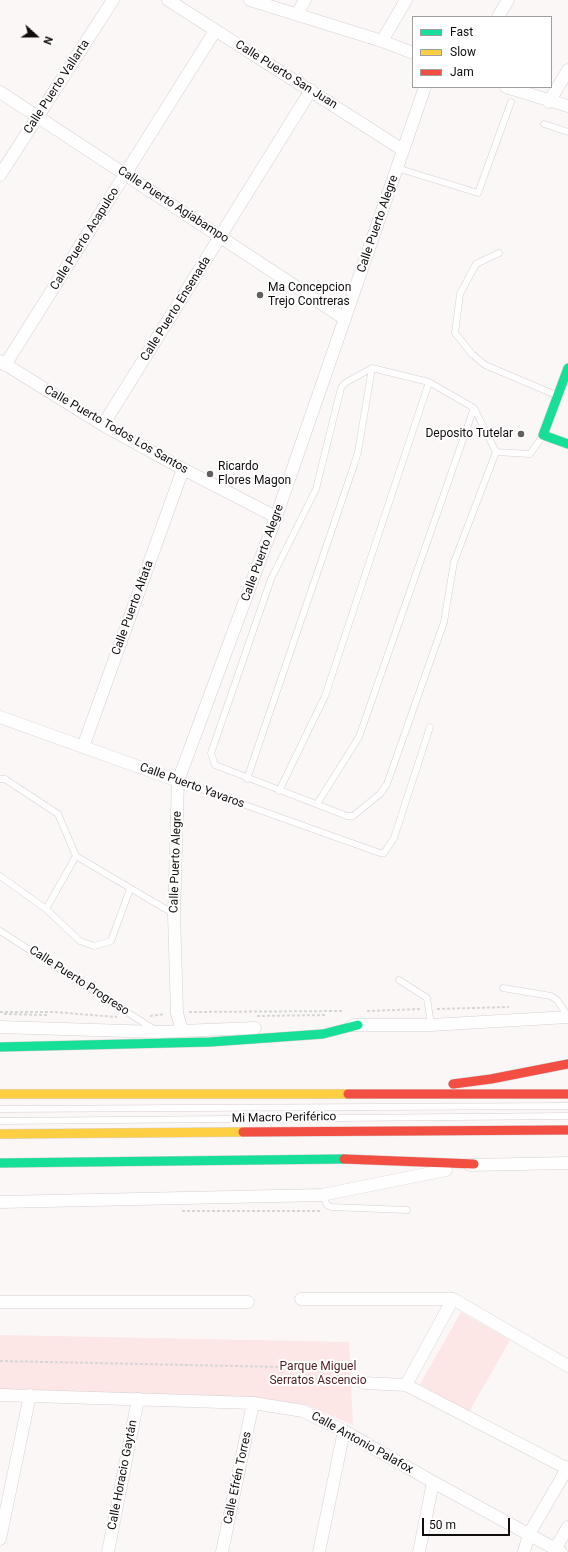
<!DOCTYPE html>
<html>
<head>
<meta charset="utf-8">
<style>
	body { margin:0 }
	#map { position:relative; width:568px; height:1552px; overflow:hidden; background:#fcf7f7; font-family:Roboto,sans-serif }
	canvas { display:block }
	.legend { position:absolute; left:412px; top:16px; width:140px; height:72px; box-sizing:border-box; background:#fff; border:1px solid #a09e9e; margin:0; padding:5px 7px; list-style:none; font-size:12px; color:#110d0d }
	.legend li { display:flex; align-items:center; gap:8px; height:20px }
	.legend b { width:20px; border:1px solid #a09e9e }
	.north { position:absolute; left:16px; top:16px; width:40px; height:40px; -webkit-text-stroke:3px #fff; paint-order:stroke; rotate:111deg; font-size:11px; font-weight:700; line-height:16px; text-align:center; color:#110d0d }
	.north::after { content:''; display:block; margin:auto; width:14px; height:18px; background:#110d0d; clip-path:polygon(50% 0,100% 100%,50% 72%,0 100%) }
	.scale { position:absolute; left:422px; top:1518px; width:88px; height:18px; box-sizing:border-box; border:2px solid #110d0d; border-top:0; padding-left:5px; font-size:12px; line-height:14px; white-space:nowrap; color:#110d0d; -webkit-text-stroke:3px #fff; paint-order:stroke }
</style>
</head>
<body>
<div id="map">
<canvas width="568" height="1552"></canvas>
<ul class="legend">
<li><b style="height:5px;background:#16e098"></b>Fast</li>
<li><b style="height:5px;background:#ffcf43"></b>Slow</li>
<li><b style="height:5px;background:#f24e42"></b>Jam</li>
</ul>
<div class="north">N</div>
<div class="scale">50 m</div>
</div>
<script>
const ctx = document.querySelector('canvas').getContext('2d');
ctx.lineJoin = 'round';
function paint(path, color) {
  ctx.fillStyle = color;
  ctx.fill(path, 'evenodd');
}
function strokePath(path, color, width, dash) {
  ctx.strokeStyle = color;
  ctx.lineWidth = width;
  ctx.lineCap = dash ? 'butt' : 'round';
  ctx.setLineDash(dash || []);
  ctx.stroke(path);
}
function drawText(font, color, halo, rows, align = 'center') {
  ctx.font = font + ' Roboto,sans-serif';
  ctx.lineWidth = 4;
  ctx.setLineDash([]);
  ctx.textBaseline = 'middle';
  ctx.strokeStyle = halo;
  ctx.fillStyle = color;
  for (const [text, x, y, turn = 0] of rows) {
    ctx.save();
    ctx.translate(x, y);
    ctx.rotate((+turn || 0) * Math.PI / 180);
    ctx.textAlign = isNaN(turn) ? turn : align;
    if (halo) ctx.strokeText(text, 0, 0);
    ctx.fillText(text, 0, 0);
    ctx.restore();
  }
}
paint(new Path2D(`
	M461 1312 510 1340 469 1412 420 1384Z
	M0 1335 349 1342 353 1425 304 1404 0 1389Z`), '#fce6e6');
const lane = new Path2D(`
	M544 124 568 132
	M397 168 478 193 511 102
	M499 253 476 264 460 294 455 333 472 354 485 365 556 395
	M372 368 429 382 474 408 496 452 454 562 444 622 387 784 380 794 353 816H347L215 765 211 753 271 579 316 489 341 388 345 383Z
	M496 452 530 454 543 436
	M0 779H5L58 814 76 856 174 914
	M247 779 354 465 358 452 372 368
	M178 781 380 853H384L394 838 430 727
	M279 791 325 696 429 382
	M317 804 359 737 474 408
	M0 876 46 909 76 856
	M46 909 80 941 94 946 111 941 130 889
	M0 931 155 1030
	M399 980 427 998 431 1025
	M503 988 551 996 557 1000 568 1016
	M0 1109 568 1106
	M0 1121 568 1116
	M322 1195 327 1205 331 1207 407 1210`);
const street = new Path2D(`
	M168 0 403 150
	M250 0 382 41 413 53
	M297 14 305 0
	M498 17 508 0
	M382 41 406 0
	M506 87 568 106
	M0 92 345 319
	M549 102 568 70
	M0 175 113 0
	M0 361 103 425 183 469 276 517
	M5 365 215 31
	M103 425 311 90
	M0 717 178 781
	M83 747 183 469
	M353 1025H431L568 1017
	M0 1027 158 1032 255 1028
	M182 1031 177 1013 174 914 178 781 276 517 425 87
	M470 1165 568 1163
	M0 1202 322 1195 446 1170
	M301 1299H453L568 1366
	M0 1302H248
	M364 1383 406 1385 568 1469
	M406 1385 453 1299
	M0 1395 253 1403 303 1411 344 1431 433 1482 561 1552
	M0 1539 30 1395
	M555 1549 568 1527
	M108 1552 138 1399
	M222 1552 253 1403
	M319 1552 344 1431
	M419 1552 433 1482
	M524 1552 529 1534 568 1467`);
const fast = new Path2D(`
	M568 368 543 435 568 444
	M0 1047 210 1042 323 1034 358 1025
	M0 1163 344 1159`);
const slow = new Path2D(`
	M0 1094H348
	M0 1134 243 1132`);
const jam = new Path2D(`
	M453 1084 491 1079 568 1064
	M348 1094H568
	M243 1132 568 1130
	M344 1159 474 1164`);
strokePath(lane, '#d6d0d0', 7);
strokePath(street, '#d6d0d0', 13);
strokePath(fast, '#d6d0d0', 10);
strokePath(slow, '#d6d0d0', 10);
strokePath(jam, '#d6d0d0', 10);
strokePath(new Path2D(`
	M437 1009 509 1007
	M367 1011 421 1009
	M0 1012H54L117 1017
	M189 1012 343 1011
	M4 1014 47 1015
	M150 1016 165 1014
	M257 1016 327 1015
	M182 1211H321
	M0 1361 282 1367V1377L345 1380`), '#d7d6d6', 2, [3, 2]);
strokePath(lane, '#fffefe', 6);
strokePath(street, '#fffefe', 12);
strokePath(fast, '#16e098', 9);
strokePath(slow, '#ffcf43', 9);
strokePath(jam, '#f24e42', 9);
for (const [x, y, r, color] of [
	[260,295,4,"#635f5f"],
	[521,434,4,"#635f5f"],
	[210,474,4,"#635f5f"]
]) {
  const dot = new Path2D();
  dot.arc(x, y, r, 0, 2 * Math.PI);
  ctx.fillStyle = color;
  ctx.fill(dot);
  strokePath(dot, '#fff', 1.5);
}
drawText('12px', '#110d0d', '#fff', [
	["Calle Puerto San Juan",286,75,32],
	["Calle Puerto Vallarta",57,87,-57],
	["Calle Puerto Agiabampo",173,205,33],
	["Calle Puerto Alegre",378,224,-71],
	["Calle Puerto Acapulco",85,239,-58],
	["Calle Puerto Ensenada",176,309,-58],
	["Calle Puerto Todos Los Santos",116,430,30],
	["Calle Puerto Alegre",263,553,-70],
	["Calle Puerto Altata",133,608,-70],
	["Calle Puerto Yavaros",192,786,20],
	["Calle Puerto Alegre",176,862,-88],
	["Calle Puerto Progreso",79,981,33],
	["Mi Macro Periférico",284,1118,-1],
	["Calle Antonio Palafox",362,1443,29],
	["Calle Horacio Gaytán",123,1475,-79],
	["Calle Efrén Torres",238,1478,-78]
]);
drawText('12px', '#110d0d', '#fff', [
	["Ma Concepcion",268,288],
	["Trejo Contreras",268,302],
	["Deposito Tutelar",513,434,"right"],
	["Ricardo",218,467],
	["Flores Magon",218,481]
], 'left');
drawText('12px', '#511e21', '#fff', [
	["Parque Miguel",318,1367],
	["Serratos Ascencio",318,1381]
]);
</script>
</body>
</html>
